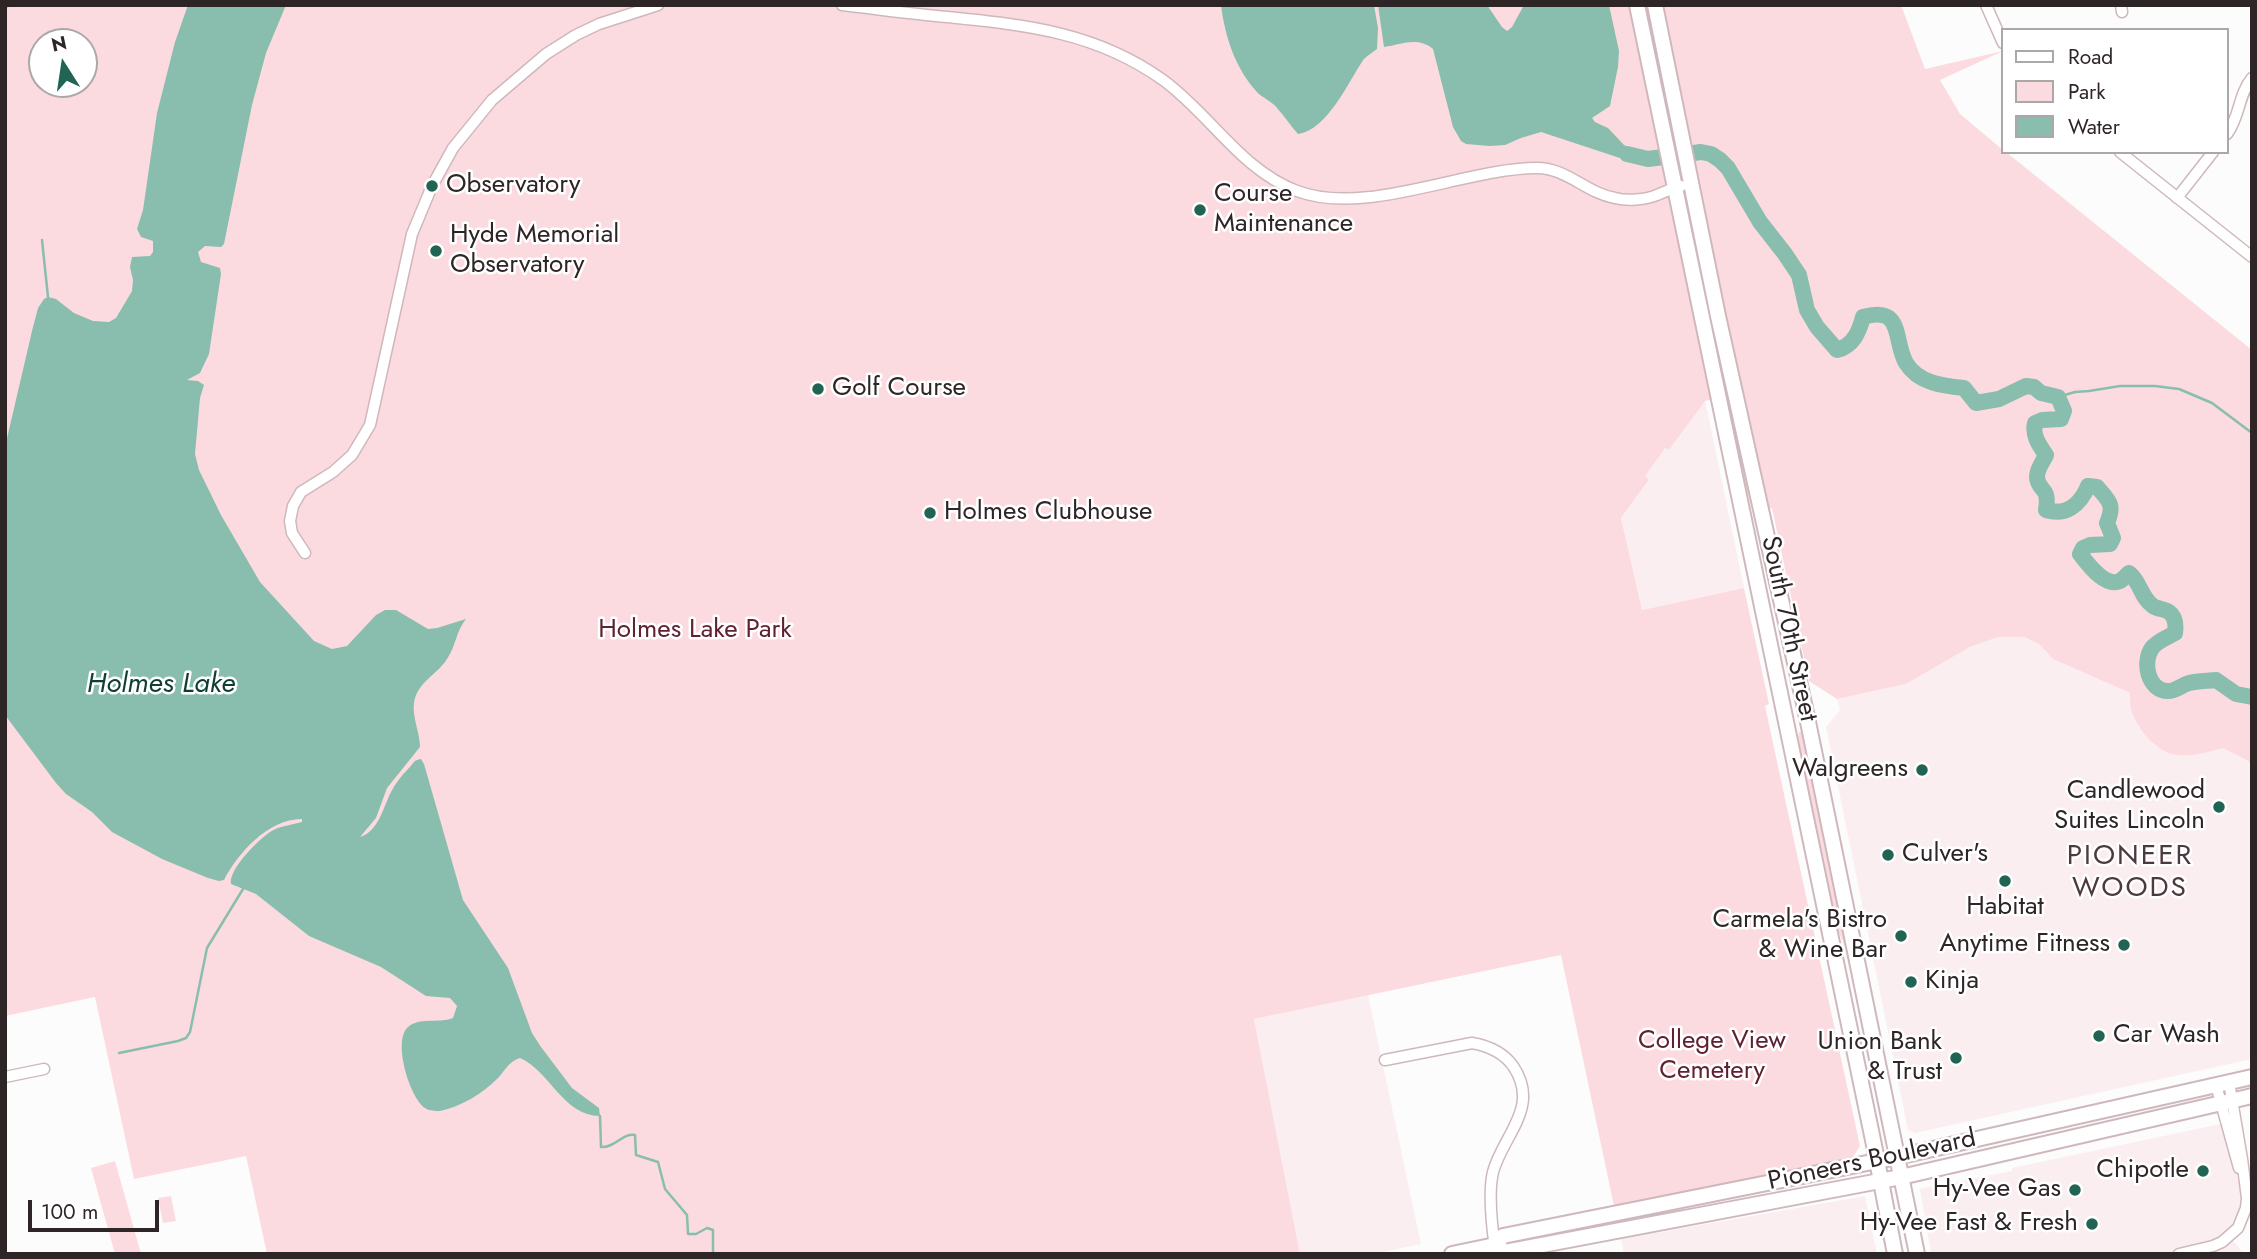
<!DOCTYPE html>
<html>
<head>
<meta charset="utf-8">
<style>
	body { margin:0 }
	#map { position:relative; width:2257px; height:1259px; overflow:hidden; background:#fcfcfc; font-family:Jost,sans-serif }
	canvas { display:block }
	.frame { position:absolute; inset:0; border:7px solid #2e2527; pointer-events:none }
	.legend { position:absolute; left:2001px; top:28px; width:228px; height:126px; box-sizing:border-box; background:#fff; border:2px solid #aba8a9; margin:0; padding:9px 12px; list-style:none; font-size:21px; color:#2e2527 }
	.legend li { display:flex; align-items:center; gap:14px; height:35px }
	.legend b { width:35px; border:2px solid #aba8a9 }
	.north { position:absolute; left:28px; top:28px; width:70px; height:70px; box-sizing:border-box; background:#fff; border:2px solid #aba8a9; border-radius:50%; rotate:348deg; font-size:19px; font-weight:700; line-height:28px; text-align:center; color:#2e2527 }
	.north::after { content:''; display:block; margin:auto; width:24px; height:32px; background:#226453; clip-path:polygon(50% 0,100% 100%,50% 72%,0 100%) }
	.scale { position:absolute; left:28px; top:1200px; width:131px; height:32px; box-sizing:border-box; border:4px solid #2e2527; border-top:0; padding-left:9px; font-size:21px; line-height:24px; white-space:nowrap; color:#2e2527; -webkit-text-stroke:5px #fff; paint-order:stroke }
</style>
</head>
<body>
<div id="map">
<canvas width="2257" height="1259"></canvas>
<div class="frame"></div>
<ul class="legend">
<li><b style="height:9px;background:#fff"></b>Road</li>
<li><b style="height:19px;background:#fcdbe0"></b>Park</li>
<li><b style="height:19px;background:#89beae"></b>Water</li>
</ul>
<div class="north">N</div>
<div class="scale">100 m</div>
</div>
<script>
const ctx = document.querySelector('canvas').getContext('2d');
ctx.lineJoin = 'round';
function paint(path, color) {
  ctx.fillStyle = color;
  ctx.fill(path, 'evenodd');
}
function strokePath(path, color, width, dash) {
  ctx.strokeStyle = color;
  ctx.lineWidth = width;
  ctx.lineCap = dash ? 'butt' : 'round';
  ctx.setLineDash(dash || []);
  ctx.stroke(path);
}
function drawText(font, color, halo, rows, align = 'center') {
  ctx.font = font + ' Jost,sans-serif';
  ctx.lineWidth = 5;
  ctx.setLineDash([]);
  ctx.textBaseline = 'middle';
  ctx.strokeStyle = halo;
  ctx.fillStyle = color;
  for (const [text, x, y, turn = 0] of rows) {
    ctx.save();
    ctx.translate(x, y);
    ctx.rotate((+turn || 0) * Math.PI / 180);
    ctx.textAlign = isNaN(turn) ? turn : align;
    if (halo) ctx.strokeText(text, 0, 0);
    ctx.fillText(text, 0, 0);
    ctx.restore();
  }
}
paint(new Path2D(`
	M1705 400 1744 588 1642 610 1621 518 1649 481 1644 476 1665 447 1669 450Z
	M1998 637H2024L2039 644 2053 659 2130 693 2131 708 2138 725 2156 746 2175 755 2198 754 2223 748 2248 761 2252 765V1059L1915 1133 1908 1130 1826 727 1840 710 1837 699 1906 684 1970 647Z
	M1368 995 1421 1244 1373 1254H1300L1254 1019Z
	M2225 1123 2247 1198 2230 1237 2244 1254H1931L1920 1189 2012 1171V1168Z
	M1865 1196 1877 1254H1624L1621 1239Z`), '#fbeef0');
paint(new Path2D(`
	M5 5H1901L1925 69 2003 51 1940 80 1960 114 2003 150V152H2006L2252 350V765L2248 761 2223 748C2208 752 2193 757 2178 755 2157 754 2137 728 2131 710 2130 704 2130 698 2130 693L2053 659 2039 644 2024 637H1998L1970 647 1906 684 1837 699 1809 681 1772 508 1762 509 1746 469 1749 489 1747 507 1722 397 1705 401 1669 450 1665 448 1645 476 1649 480 1621 518 1642 610 1744 588 1769 704 1765 706 1860 1146 1853 1157 1614 1206 1561 955 1254 1019 1300 1254H267L246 1156 134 1179 95 997 5 1016ZM42 42H84V84H42Z
	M1799 732H1803L1850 959 1833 919 1796 745Z
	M115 1161 141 1254H115L91 1168Z
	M171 1196 176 1221 163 1223 158 1198Z`), '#fcdbe0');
paint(new Path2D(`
	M188 5H286L266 53 252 105 224 244 221 247 205 246 198 252 201 262 220 268 221 274 209 354 200 373 187 380 198 381 204 385 200 398 195 454 199 470 221 515 260 582 314 641 332 649 347 646 376 615 385 610H396L428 629 437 628 466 619C456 631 456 646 447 659 437 675 417 682 414 703 412 718 420 732 420 747L387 788 376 818 360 837C378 832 383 808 391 792 396 783 401 776 408 769 414 763 413 760 421 759L424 764 463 900 508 968 532 1033 541 1047 572 1088 599 1108 600 1116C563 1116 550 1071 520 1058 509 1061 504 1072 497 1079 482 1094 460 1107 440 1111 435 1111 429 1111 425 1108 410 1098 393 1043 407 1028 419 1016 438 1024 453 1018L457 1006 450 998 426 996 381 967 309 936 256 894 231 884C228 870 258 840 270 832 279 826 291 825 302 822V819C268 819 238 853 224 880L219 881 208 878 162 859 112 832 92 812 66 794 56 783 5 715V447L32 331 38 308 44 299 48 297 56 299 74 313 93 321 109 322 116 318 132 291 133 280 130 267 132 257 150 256 153 252V241L141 237 137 229 143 210 157 113 175 42Z
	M1221 5H1374L1378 28 1377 49C1373 52 1368 55 1364 59 1349 80 1328 130 1298 134 1290 125 1285 117 1277 108 1272 101 1262 98 1256 91 1235 67 1225 37 1221 5Z
	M1378 5H1487L1502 27 1507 31 1512 27 1524 5H1609L1619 51 1618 67 1610 106 1592 118 1595 122 1608 128 1624 145 1645 155 1648 159 1645 162 1635 163 1541 132 1521 138 1505 145 1489 146 1466 144 1461 141 1453 127 1433 49C1417 36 1401 45 1384 47Z`), '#89beae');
strokePath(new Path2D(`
	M5 7 11 5
	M42 240 48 297
	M2058 397 2075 392 2089 391 2120 386H2155L2179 389 2212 403 2252 433
	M119 1053 178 1041 186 1038 190 1032 207 948 243 889
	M600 1116 601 1147C615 1148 622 1133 635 1135L636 1155 658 1162 665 1189 687 1215 688 1234H696L707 1228 713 1230V1254`), '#89beae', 2.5);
strokePath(new Path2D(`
	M1627 154 1648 159 1701 152 1711 154 1720 160 1728 168 1760 222 1785 254 1799 275 1807 310 1817 327 1837 350C1853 346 1859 332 1863 317 1904 305 1893 340 1906 363 1918 383 1943 386 1964 388L1976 403 1999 399 2026 386 2034 387 2041 393 2058 397 2064 411 2061 419 2042 420 2035 423C2032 435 2039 445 2046 455 2043 462 2037 468 2037 477 2038 492 2050 485 2046 510 2066 516 2080 505 2088 486L2097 487C2109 501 2115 504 2107 523L2113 538 2110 544 2090 545 2083 548 2080 554C2088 564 2105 588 2120 581 2123 579 2126 576 2129 573 2140 581 2141 598 2153 606 2157 609 2165 609 2169 612 2176 617 2176 626 2175 633 2168 637 2157 641 2152 648 2142 662 2148 691 2168 691 2177 691 2181 685 2189 683 2197 681 2208 681 2216 680L2236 694 2252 697`), '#89beae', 16);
const minor = new Path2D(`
	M842 5C877 9 912 14 947 17 1026 25 1096 32 1163 80 1210 114 1241 170 1297 191 1366 217 1465 168 1537 168 1567 168 1586 193 1615 198 1627 201 1645 200 1657 195 1665 192 1672 188 1681 186
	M1986 5 2003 43
	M2121 5 2122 12
	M2227 134C2240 117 2238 95 2252 78
	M2120 152 2252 257
	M2177 198 2213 152
	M305 553 292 533 290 521 293 506 301 492 333 472 352 455 370 425 412 234 432 186 453 148 492 100 546 54 576 35 599 24 658 5
	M1385 1060 1472 1043C1489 1046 1503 1052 1513 1066 1541 1107 1503 1135 1493 1172 1488 1193 1492 1227 1495 1248
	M5 1077 44 1069
	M2216 1085 2239 1168
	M2179 1254 2213 1246 2222 1242 2238 1228 2246 1208 2247 1198 2242 1159 2229 1082`);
const secondary = new Path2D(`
	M1637 5 1874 1145 1895 1254
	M1655 5 1718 316 1807 717 1917 1254
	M1495 1245 1505 1252 1901 1177 2252 1096
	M1452 1254 1495 1245 1503 1236 1897 1157 2252 1077`);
strokePath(minor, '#cfb8bc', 13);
strokePath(secondary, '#cfb8bc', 18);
strokePath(minor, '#fff', 10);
strokePath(secondary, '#fff', 14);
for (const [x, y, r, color] of [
	[432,186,7,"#226453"],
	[1200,210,7,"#226453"],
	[436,251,7,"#226453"],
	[818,389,7,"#226453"],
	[930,513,7,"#226453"],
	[1922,770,7,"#226453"],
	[2219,807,7,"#226453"],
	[1888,855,7,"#226453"],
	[2005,881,7,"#226453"],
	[1901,936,7,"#226453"],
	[2124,945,7,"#226453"],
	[1911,982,7,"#226453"],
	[2099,1036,7,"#226453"],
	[1956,1058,7,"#226453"],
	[2203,1171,7,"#226453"],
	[2075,1190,7,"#226453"],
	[2092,1224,7,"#226453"]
]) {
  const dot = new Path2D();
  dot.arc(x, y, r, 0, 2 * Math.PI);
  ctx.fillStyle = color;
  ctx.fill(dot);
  strokePath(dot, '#fff', 2.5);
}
drawText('26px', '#2e2527', '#fff', [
	["Observatory",446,186],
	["Course",1214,195],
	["Maintenance",1214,225],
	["Hyde Memorial",450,236],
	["Observatory",450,266],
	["Golf Course",832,389],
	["Holmes Clubhouse",944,513],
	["Walgreens",1908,770,"right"],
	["Candlewood",2205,792,"right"],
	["Suites Lincoln",2205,822,"right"],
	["Culver's",1902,855],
	["Habitat",2005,908,"center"],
	["Carmela's Bistro",1887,921,"right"],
	["& Wine Bar",1887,951,"right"],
	["Anytime Fitness",2110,945,"right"],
	["Kinja",1925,982],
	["Car Wash",2113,1036],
	["Union Bank",1942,1043,"right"],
	["& Trust",1942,1073,"right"],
	["Chipotle",2189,1171,"right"],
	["Hy-Vee Gas",2061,1190,"right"],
	["Hy-Vee Fast & Fresh",2078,1224,"right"]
], 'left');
drawText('26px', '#2e2527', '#fff', [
	["South 70th Street",1788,629,78],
	["Pioneers Boulevard",1872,1161,-12]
]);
drawText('26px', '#602233', '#fff', [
	["Holmes Lake Park",695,631],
	["College View",1712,1042],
	["Cemetery",1712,1072]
]);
drawText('italic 28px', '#0f3e33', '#fff', [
	["Holmes Lake",161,685]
]);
ctx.letterSpacing = '2px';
drawText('28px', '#4d3a3e', '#fff', [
	["PIONEER",2130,857],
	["WOODS",2130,889]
]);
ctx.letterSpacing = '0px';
</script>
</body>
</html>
